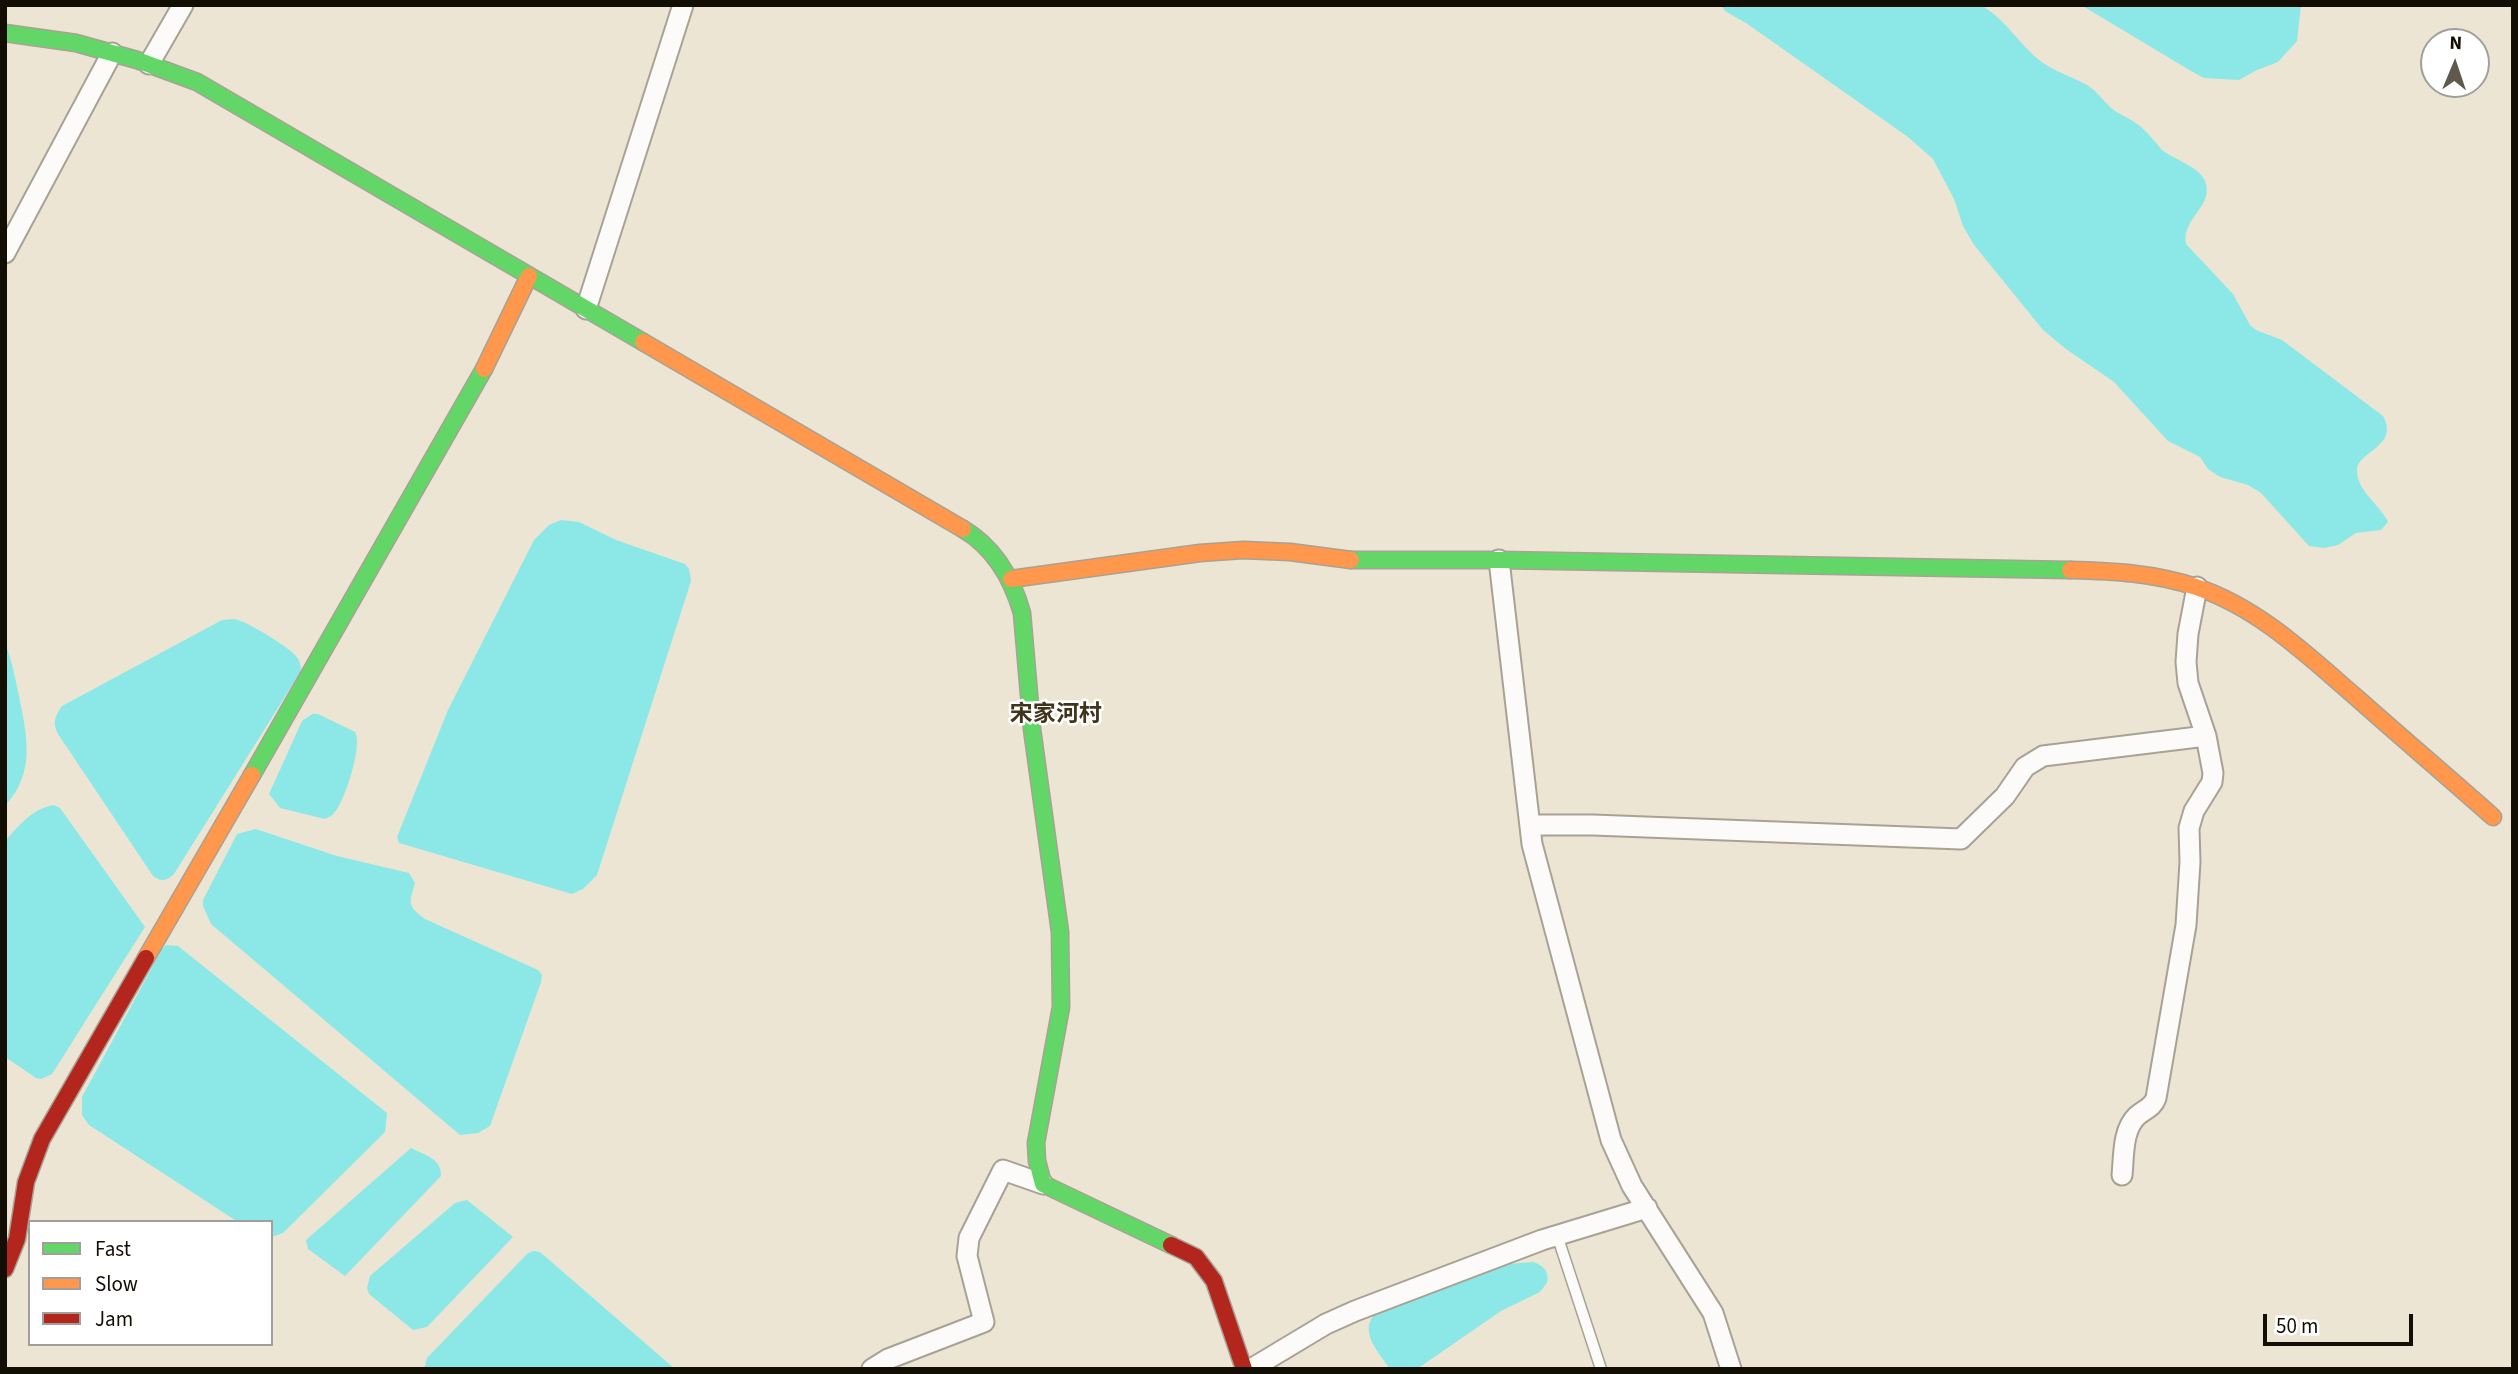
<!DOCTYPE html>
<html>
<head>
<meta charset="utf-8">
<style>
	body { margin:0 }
	#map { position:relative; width:2518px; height:1374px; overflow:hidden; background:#ece5d4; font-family:"Source Sans 3",sans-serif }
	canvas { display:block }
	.frame { position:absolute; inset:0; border:7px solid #130e04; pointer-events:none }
	.legend { position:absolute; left:28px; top:1220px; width:245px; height:126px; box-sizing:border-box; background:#fff; border:2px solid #a19f9b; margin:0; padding:9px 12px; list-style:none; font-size:21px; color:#130e04 }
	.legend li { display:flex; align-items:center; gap:14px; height:35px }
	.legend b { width:35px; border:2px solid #a19f9b }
	.north { position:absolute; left:2420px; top:28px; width:70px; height:70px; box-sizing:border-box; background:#fff; border:2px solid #a19f9b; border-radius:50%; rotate:2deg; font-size:19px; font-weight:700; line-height:28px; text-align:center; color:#130e04 }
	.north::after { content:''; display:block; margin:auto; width:24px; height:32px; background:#5f594d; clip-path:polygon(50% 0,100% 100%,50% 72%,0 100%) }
	.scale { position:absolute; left:2263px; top:1314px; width:150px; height:32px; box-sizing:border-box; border:4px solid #130e04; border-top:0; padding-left:9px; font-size:21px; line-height:24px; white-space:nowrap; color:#130e04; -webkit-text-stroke:5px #fff; paint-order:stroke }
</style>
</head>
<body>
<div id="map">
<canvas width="2518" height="1374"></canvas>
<div class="frame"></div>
<ul class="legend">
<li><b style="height:9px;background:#63d668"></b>Fast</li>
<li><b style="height:9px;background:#ff974d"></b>Slow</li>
<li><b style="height:9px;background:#b3261e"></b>Jam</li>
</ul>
<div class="north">N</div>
<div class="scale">50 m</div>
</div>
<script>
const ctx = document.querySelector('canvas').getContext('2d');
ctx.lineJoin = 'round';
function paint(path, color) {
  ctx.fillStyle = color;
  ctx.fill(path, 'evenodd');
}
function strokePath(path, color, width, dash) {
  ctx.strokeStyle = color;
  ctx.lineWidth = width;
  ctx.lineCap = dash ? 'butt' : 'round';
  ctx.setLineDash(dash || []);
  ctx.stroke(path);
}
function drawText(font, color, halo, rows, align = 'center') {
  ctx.font = font + ' "Source Sans 3","Noto Sans SC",sans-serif';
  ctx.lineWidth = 5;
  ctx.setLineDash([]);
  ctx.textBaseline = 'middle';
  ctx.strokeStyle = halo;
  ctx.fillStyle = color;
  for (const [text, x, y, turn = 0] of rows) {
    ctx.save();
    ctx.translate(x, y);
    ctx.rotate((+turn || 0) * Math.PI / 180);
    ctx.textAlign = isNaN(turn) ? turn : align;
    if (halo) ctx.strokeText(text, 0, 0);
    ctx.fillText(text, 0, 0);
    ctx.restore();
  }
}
paint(new Path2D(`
	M1721 5 1984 7C2008 22 2020 46 2042 62 2055 72 2071 76 2085 84 2095 89 2101 98 2109 106 2117 114 2130 118 2140 126 2148 133 2155 142 2162 150 2174 160 2199 166 2205 181 2215 206 2181 218 2186 244L2233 294 2250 325 2256 330 2282 340 2383 416C2400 446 2357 452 2357 470 2357 492 2380 504 2388 522L2381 530 2356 533 2338 545 2324 548 2309 546 2261 493 2248 485 2220 477 2208 469 2200 457 2168 441 2114 382 2066 349 2043 330 1974 245 1963 226 1954 199 1933 159 1908 137 1746 23 1725 11Z
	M2081 5H2301L2297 41 2278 62 2257 70 2239 80 2204 78 2191 71Z
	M561 520 579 522 616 540 685 564 689 569 691 581 597 875 583 889 572 894 399 843 397 837 448 710 534 540 549 525Z
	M234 619C247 621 287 646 296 656 300 661 301 666 301 671L174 874C167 881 161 882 153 876L58 734C52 723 55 716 62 706L222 620Z
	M5 643C12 660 15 678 19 696 27 736 36 772 5 806Z
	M312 714H318L355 732C363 744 345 802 334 813 332 816 328 817 325 819L280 808 269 794 302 721Z
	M54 805 60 808 145 927 52 1074 41 1079 36 1078 5 1057V841C20 825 31 809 54 805Z
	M256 829 337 856 409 873 415 883C409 903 407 906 425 919L538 970 542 975 541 982 490 1126 478 1133 460 1135 211 924 203 906V900L237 834Z
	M166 945 178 946 387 1113 385 1132 283 1233 271 1237V1222H238L89 1125 82 1115V1097L162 949Z
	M411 1148C425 1155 442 1159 441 1176L345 1276 308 1249 306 1240Z
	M467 1200 513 1237 427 1327 413 1330 369 1294 367 1288 370 1276 455 1203Z
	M534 1251 540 1252 675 1369H424L427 1358 528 1253Z
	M1533 1262C1543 1265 1550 1272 1547 1283L1540 1292 1501 1311 1417 1369H1390C1380 1354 1360 1334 1373 1316L1509 1264Z`), '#8be8e7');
const lane = new Path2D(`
	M1557 1235 1601 1369`);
const street = new Path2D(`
	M149 64 183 5
	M5 253 112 53
	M586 309 683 5
	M1499 560 1532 844 1611 1140 1632 1186 1713 1313 1731 1369
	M1530 825H1593L1961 839 2005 796 2025 767 2043 756 2206 736
	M2122 1175C2124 1157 2122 1130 2137 1116 2144 1109 2152 1109 2156 1098L2186 925 2190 862 2189 828 2194 811 2212 782 2213 773 2206 736 2188 683 2186 662 2188 634 2197 587
	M872 1369 888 1359 984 1322 967 1256 969 1238 1003 1170 1043 1184
	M1251 1369 1326 1324 1355 1311 1542 1240 1647 1208`);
const fast = new Path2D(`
	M5 33 76 43 137 60 197 82 643 342
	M963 529C995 548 1012 578 1022 613L1032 729 1060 932 1061 1007 1036 1143 1037 1161 1043 1184 1171 1245
	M1351 560H1499L2070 570
	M252 775 484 369`);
const slow = new Path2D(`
	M643 342 963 529
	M484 369 529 276
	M2070 570C2113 571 2154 573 2196 587 2259 608 2307 655 2357 698 2402 738 2448 777 2493 817
	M1011 579 1200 553 1243 550 1290 552 1351 560
	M146 958 252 775`);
const jam = new Path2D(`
	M1171 1245 1196 1257 1214 1281 1244 1369
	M5 1269 17 1239 26 1182 42 1139 146 958`);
strokePath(lane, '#a8a295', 13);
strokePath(street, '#a8a295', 23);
strokePath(fast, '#a8a295', 19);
strokePath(slow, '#a8a295', 19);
strokePath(jam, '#a8a295', 19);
strokePath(lane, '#fcfbf9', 10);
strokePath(street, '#fcfbf9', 19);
strokePath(fast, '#63d668', 16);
strokePath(slow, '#ff974d', 16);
strokePath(jam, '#b3261e', 16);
drawText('bold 23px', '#40351b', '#fff', [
	["宋家河村",1056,716]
]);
</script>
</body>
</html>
